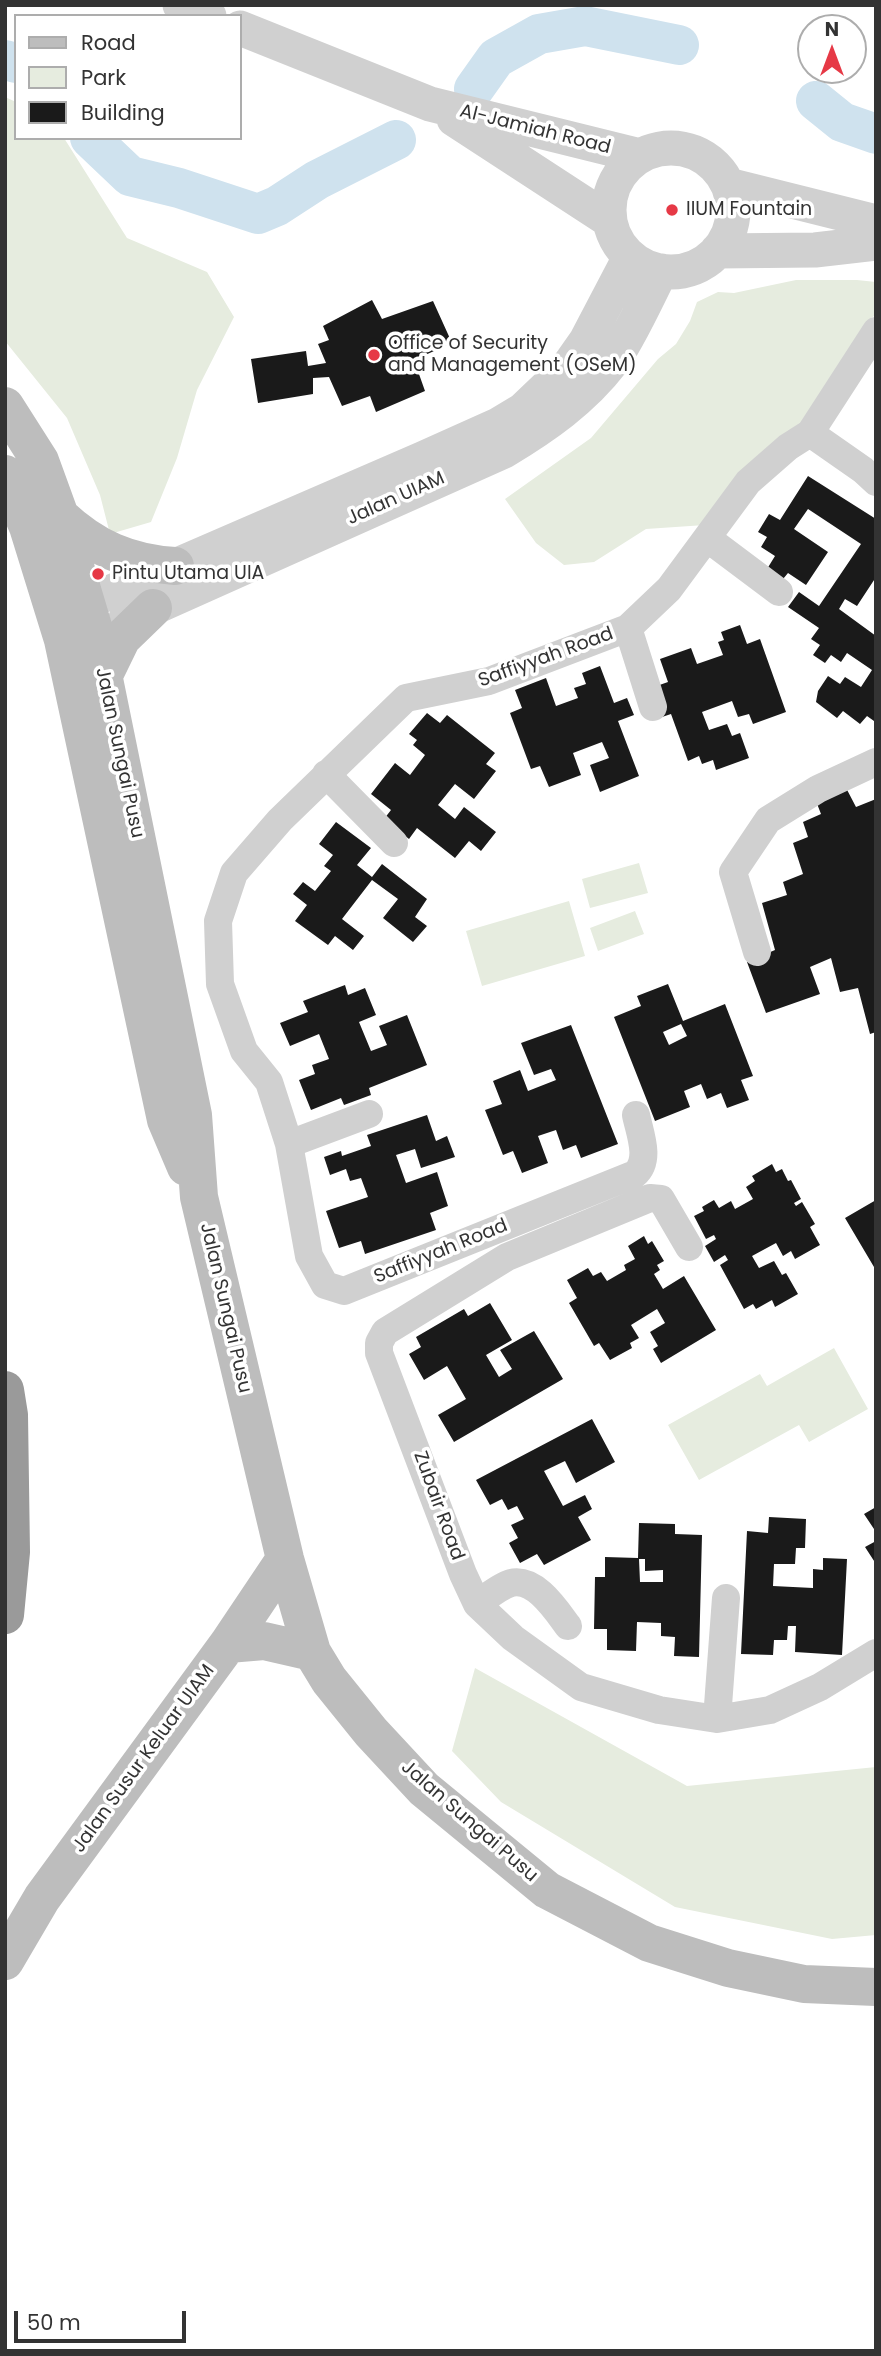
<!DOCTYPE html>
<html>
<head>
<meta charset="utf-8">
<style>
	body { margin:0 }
	#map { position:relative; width:881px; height:2356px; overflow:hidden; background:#fff; font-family:Poppins,sans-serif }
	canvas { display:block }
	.frame { position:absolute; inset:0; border:7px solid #333; pointer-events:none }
	.legend { position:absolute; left:14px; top:14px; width:228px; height:126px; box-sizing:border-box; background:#fff; border:2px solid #adadad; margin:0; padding:9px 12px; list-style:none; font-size:21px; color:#333 }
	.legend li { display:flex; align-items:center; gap:14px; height:35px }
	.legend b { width:35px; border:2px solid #adadad }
	.north { position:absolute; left:797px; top:14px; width:70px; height:70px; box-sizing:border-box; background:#fff; border:2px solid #adadad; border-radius:50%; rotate:0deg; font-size:19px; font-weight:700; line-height:28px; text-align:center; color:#333 }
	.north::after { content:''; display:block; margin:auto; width:24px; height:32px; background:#e63946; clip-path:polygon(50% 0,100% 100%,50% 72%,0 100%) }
	.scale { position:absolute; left:14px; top:2311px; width:172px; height:32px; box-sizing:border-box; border:4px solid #333; border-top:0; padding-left:9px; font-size:21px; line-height:24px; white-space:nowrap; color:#333; -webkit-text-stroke:5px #fff; paint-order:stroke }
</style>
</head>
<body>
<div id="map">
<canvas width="881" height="2356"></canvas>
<div class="frame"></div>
<ul class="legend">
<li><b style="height:9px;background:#bdbdbd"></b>Road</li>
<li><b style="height:19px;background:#e6ecdf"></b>Park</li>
<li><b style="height:19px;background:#1a1a1a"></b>Building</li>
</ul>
<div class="north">N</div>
<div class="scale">50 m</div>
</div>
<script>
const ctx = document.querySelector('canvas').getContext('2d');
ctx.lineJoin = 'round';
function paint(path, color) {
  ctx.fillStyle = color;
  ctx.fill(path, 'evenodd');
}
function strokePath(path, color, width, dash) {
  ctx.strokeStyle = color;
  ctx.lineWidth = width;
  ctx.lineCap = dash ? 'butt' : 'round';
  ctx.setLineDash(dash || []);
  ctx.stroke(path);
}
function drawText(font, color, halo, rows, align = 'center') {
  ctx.font = font + ' Poppins,sans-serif';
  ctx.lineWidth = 7;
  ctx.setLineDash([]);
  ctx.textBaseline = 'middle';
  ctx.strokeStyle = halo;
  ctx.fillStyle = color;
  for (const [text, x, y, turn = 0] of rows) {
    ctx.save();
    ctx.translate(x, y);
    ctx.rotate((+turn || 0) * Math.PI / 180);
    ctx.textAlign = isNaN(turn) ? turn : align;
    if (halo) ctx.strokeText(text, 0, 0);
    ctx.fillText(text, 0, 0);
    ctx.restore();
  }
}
paint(new Path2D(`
	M5 97 16 102V138H64L127 238 207 272 234 317 197 390 177 458 151 522 110 534 100 495 67 418 5 341Z
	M796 280H857L876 282V315L871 318 805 426 705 525 646 529 594 562 564 565 536 543 505 499 591 438 658 359 676 344 690 321 697 302 718 292 734 293Z
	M639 863 648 893 590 908 582 879Z
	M569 901 585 956 482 986 466 931Z
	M635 911 644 934 598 951 590 928Z
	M834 1348 868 1409 809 1442 799 1425 699 1480 668 1425 760 1374 767 1386Z
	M475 1668 687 1786 876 1767V1935L832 1939 675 1907 501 1802 452 1751Z`), '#e6ecdf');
strokePath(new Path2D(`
	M5 60 16 63
	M474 89 496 58 539 34 585 26 679 45
	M816 101 842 122 876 134
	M90 138 130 176 179 188 258 214 277 206 317 180 396 140`), '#cfe2ee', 40);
paint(new Path2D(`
	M372 300 382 319 433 301 452 343 414 360 425 391 376 412 370 396 342 406 329 377 313 378V394L258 403 251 359 306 351 308 366 326 363 318 344 329 340 323 326Z
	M808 476 876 519V577L857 606 845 599 839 609 876 636V718L874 721 867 716 860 724 843 711 837 718 816 702 818 691 828 676 840 684 845 677 861 687 872 670 847 653 841 662 831 655 825 663 813 655 820 645 811 639 819 628 788 607 799 592 819 606 861 544 808 509 794 529 828 552 806 585 788 573 783 579 767 569 775 556 761 547 767 537 758 532 769 514 780 520Z
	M740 625 747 644 760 639 786 712 753 724 749 714 738 717 732 701 702 712 709 730 727 724 732 736 740 733 749 758 716 770 713 760 702 764 699 756 688 761 671 714 662 717 651 688 668 682 660 659 691 648 697 664 723 655 718 642 724 640 721 632Z
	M600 666 614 703 627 698 634 715 618 721 639 776 600 792 590 765 609 758 602 742 573 753 581 775 549 787 540 766 531 769 510 713 522 708 515 690 546 678 556 706 578 698 574 688 586 684 582 673Z
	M427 713 440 723 447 715 495 753 486 764 496 771 474 799 455 784 438 805 455 819 464 807 496 832 481 851 469 841 455 858 417 828 409 839 384 819 391 810 371 794 395 763 410 775 425 755 413 745 417 740 409 734Z
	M844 784 856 807 876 799V1032L870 1034 858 988 840 992 831 958 810 967 820 994 766 1013 747 962 775 950 762 903 787 895 783 882 803 874 793 843 808 837 803 822 821 814 814 796Z
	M336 822 371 848 357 865 372 877 382 864 427 899 415 917 427 926 413 942 383 918 398 899 372 880 342 919 364 936 353 950 335 936 328 945 295 921 307 905 293 894 303 882 315 891 331 871 324 866 333 855 319 844Z
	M668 984 683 1021 725 1004 753 1076 741 1080 749 1100 727 1108 721 1093 707 1099 701 1084 684 1091 690 1107 655 1121 614 1017 641 1006 637 996ZM681 1024 687 1036 669 1045 663 1032Z
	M345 985 348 995 365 988 376 1015 359 1022 371 1051 387 1045 379 1026 407 1015 427 1065 369 1088 371 1095 344 1105 341 1098 311 1110 299 1080 315 1074 312 1065 329 1059 319 1034 290 1046 280 1023 308 1012 303 1001Z
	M571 1025 618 1144 581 1158 576 1145 563 1150 556 1130 538 1136 548 1163 522 1173 513 1151 503 1155 485 1110 502 1104 493 1081 520 1070 528 1091 556 1080 551 1069 534 1075 521 1043Z
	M427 1115 436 1141 447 1136 455 1157 421 1168 415 1149 396 1155 406 1183 437 1172 448 1206 430 1213 436 1230 365 1254 361 1241 339 1248 326 1211 368 1197 361 1178 350 1181 346 1169 330 1175 324 1157 341 1151 342 1156 371 1146 367 1135Z
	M772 1164 776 1172 782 1169 788 1181 791 1180 801 1199 794 1203 796 1206 802 1202 815 1224 810 1227 820 1245 795 1259 791 1251 783 1256 776 1243 752 1256 759 1268 774 1261 782 1275 786 1273 798 1294 775 1307 772 1300 756 1309 753 1304 744 1309 720 1265 728 1260 725 1255 714 1262 705 1246 716 1239 714 1235 706 1239 694 1216 704 1211 702 1207 714 1200 719 1208 731 1201 735 1209 753 1199 746 1187 755 1181 752 1176Z
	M876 1200V1266L874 1267 845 1218Z
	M644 1236 648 1244 652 1241 664 1261 657 1265 660 1270 654 1274 663 1289 684 1276 716 1330 661 1363 653 1349 658 1346 650 1332 665 1323 657 1309 631 1325 639 1338 630 1343 632 1348 610 1360 599 1343 594 1346 569 1303 577 1298 567 1280 588 1268 593 1276 601 1272 607 1281 626 1270 624 1265 635 1259 628 1246Z
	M490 1303 512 1340 486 1355 499 1377 512 1369 500 1350 534 1331 563 1379 454 1442 438 1415 466 1399 447 1366 424 1380 409 1354 421 1347 416 1337 464 1309 468 1316Z
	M592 1419 615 1462 576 1483 565 1461 544 1471 563 1506 585 1495 592 1509 578 1517 591 1540 544 1565 537 1554 520 1563 509 1543 518 1538 511 1525 524 1519 517 1506 508 1510 502 1499 490 1505 476 1480Z
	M876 1507V1532L864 1514Z
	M769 1517 806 1519 805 1548H796L795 1564H774L773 1586 813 1588V1569L823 1570V1558L847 1559 842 1655 795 1652 796 1626H788L787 1640H774L773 1655 741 1654 747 1531 768 1533Z
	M639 1523 675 1524V1534L702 1535 699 1657 674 1656 675 1637 661 1636V1623L637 1622 636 1651 607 1650V1629H594L595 1577H605V1557L638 1558ZM639 1559H645V1571L663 1570V1582H640Z
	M876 1541V1564L865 1547Z`), '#1a1a1a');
strokePath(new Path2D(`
	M810 433 863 470 876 482
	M707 538 779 592
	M628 628 653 707
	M326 774 394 843
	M757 952 733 872 768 820 818 789 876 762
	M636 1115C640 1134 651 1160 635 1174L344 1291 325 1285 309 1256 289 1144 269 1082 244 1051 220 984 218 921 234 873 280 820 406 698 489 681 628 628 669 589 748 482 788 447 810 433 876 331
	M289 1144 369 1114
	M689 1247 661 1199 650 1198 507 1257 385 1332 379 1343V1353L463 1574 477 1604 513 1638 581 1687 659 1710 717 1719 770 1710 820 1687 876 1653
	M477 1604C487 1597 500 1586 511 1583 535 1577 556 1610 568 1626
	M717 1719 726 1598`), '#d0d0d0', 28);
strokePath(new Path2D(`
	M180 5 209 16
	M240 28 430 104 640 156
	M454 119 609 220
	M609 210a62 62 0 1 1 124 0a62 62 0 1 1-124 0Z
	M728 185 876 222
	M717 251 815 250 876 243
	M59 613 175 566 422 459 498 425 523 410 567 368 586 341 630 257
	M126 618 153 608 504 451C544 427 583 400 612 362 629 339 647 298 661 271`), '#d0d0d0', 35);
strokePath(new Path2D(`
	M5 406 40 461 60 516 94 630 193 1115 199 1197 285 1559 312 1652 329 1680 371 1732 424 1789 547 1890 649 1943 728 1968 804 1984 876 1987
	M5 474 28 527 63 640 166 1120 186 1167
	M60 516C94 548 129 563 175 566
	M103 677 122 638 153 608
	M228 1644 264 1641 312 1652
	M5 1961 42 1898 228 1644 285 1559`), '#bdbdbd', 38);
strokePath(new Path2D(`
	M5 1390 9 1415 11 1552 5 1615`), '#9a9a9a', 38);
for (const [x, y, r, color] of [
	[672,210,7,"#e63946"],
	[374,355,7,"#e63946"],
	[98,574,7,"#e63946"]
]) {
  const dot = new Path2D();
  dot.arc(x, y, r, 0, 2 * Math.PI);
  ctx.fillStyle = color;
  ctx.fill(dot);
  strokePath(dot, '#fff', 2.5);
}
drawText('19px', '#333', '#fff', [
	["Al-Jamiah Road",535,130,14],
	["Jalan UIAM",396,499,-24],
	["Saffiyyah Road",546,658,-20],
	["Jalan Sungai Pusu",119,753,78],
	["Saffiyyah Road",441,1252,-22],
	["Jalan Sungai Pusu",225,1308,77],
	["Zubair Road",438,1506,70],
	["Jalan Susur Keluar UIAM",144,1759,-54],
	["Jalan Sungai Pusu",469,1822,41]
]);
drawText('19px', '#333', '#fff', [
	["IIUM Fountain",686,210],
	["Office of Security",388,344],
	["and Management (OSeM)",388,366],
	["Pintu Utama UIA",112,574]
], 'left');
</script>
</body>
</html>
